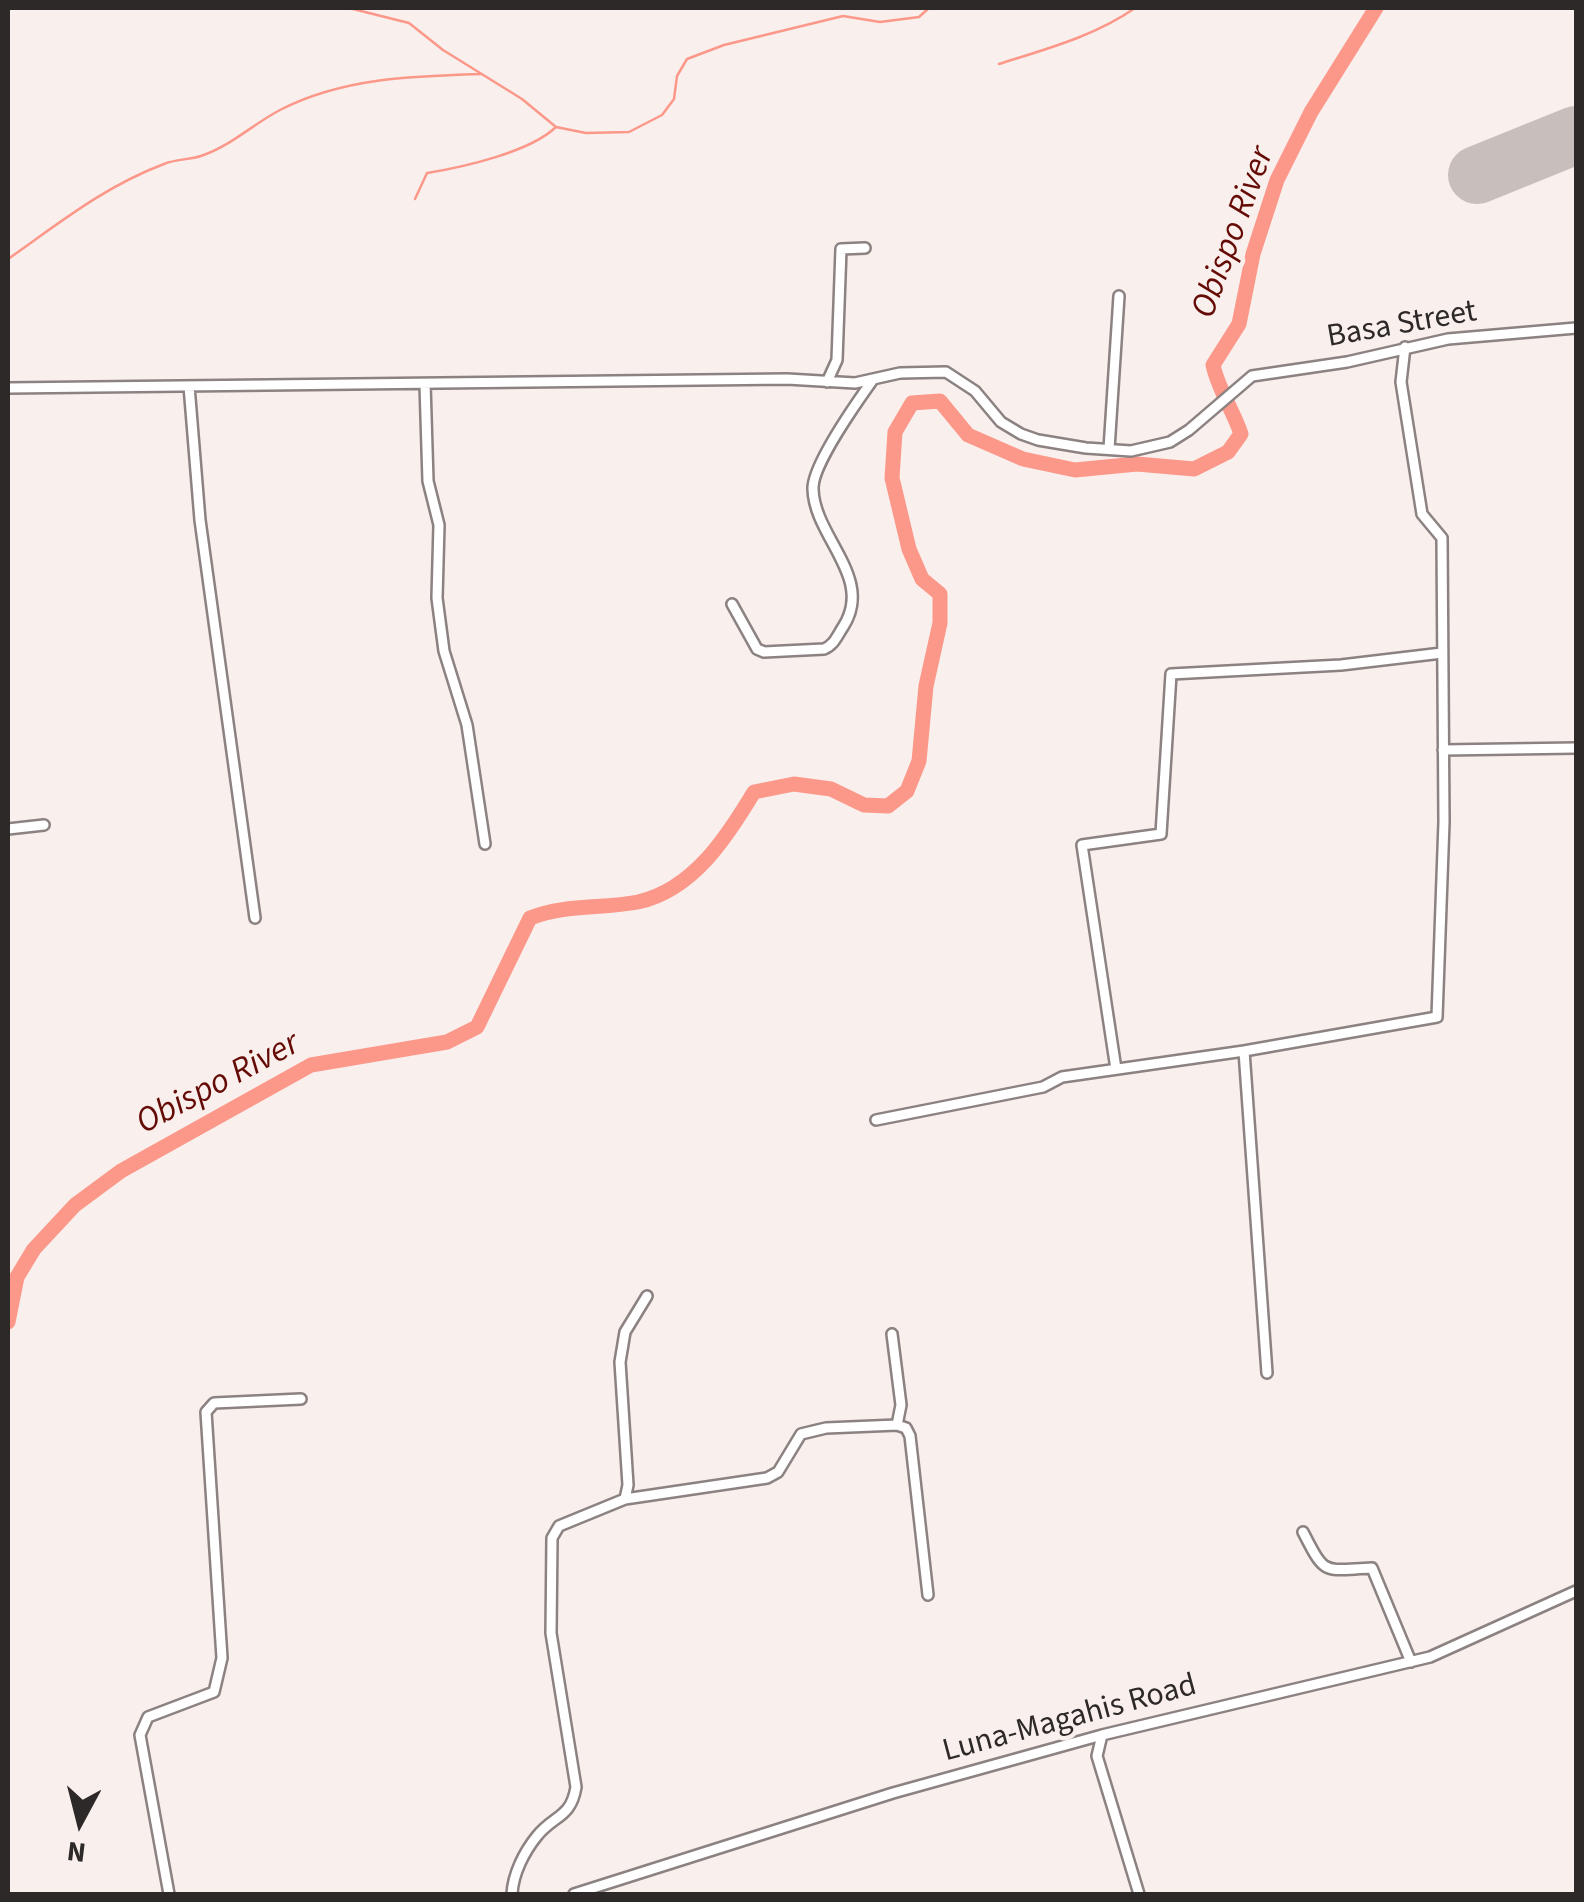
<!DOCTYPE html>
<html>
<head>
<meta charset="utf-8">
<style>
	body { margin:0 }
	#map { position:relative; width:1584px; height:1902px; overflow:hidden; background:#f9efed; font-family:"Source Sans 3",sans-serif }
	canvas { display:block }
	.frame { position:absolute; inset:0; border:10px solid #2d2928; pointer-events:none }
	.north { position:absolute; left:30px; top:1772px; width:100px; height:100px; -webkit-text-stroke:8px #f9efed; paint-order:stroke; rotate:187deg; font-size:28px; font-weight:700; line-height:40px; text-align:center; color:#2d2928 }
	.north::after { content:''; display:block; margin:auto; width:35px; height:45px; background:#2d2928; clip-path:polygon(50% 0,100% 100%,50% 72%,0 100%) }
</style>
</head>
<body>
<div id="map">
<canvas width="1584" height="1902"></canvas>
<div class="frame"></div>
<div class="north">N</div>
</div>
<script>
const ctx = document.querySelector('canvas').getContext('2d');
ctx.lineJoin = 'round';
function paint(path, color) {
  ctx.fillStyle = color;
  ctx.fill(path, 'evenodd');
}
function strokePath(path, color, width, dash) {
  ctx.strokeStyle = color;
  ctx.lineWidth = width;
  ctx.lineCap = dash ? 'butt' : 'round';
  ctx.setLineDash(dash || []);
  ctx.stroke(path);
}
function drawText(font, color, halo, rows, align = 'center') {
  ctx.font = font + ' "Source Sans 3",sans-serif';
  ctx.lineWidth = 9;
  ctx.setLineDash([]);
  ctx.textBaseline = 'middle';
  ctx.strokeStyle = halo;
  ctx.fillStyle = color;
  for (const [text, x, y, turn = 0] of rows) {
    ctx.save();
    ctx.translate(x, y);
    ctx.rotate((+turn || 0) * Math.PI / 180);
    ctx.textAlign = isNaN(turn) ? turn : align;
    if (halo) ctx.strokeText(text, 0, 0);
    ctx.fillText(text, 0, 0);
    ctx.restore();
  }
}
paint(new Path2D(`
	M1576 112V153L1465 197 1450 162Z`), '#f3e1de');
strokePath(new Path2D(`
	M349 8 409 23 443 50 522 99 556 127 586 133 629 132 662 115 674 99 677 76 687 59 724 45 843 16 880 22 919 17 929 8
	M999 64C1046 49 1095 36 1135 8
	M415 199 427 173C464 167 530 152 556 127
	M8 259C58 224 105 186 164 164 175 159 189 160 201 156 231 146 253 124 280 110 342 78 412 76 481 74`), '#fc9889', 2.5);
strokePath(new Path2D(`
	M8 1322 17 1277 34 1249 75 1205 121 1171 311 1065 447 1042 477 1027 530 918C565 904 601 909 638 902 693 890 727 837 754 792L794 784 831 789 864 805 888 806 907 791 919 761 926 686 940 623V594L922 579 909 549 892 478 895 432 912 403 940 401 968 435 1023 459 1075 470 1137 464 1194 469 1228 452 1241 434C1233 410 1218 389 1213 365L1239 324 1253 254 1277 180 1311 112 1376 8`), '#fc9889', 15);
strokePath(new Path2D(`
	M1477 175 1576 135`), '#c8bfbd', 58);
const street = new Path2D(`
	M827 382 837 360 841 249 865 248
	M425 384 428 481 439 525 437 598 444 651 467 725 485 844
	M189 386 200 520 255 918
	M8 388 787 379 855 383 900 373 946 372 975 391 1001 422 1021 434 1038 440 1086 448 1131 451 1170 442 1189 430 1252 376 1347 362 1448 339 1576 328
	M1109 449 1119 296
	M732 604 757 649 764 652 824 649C834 645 837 636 843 627 875 578 814 537 813 489 812 466 857 402 872 381
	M1443 750 1576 748
	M8 829 44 825
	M1116 1069 1082 845 1161 834 1171 674 1341 665 1442 653
	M876 1120 1043 1087 1062 1077 1244 1051
	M1267 1373 1244 1051 1437 1017 1444 822 1442 538 1422 514 1401 382 1405 347
	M897 1425 906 1428 910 1436 928 1595
	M625 1499 767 1478 778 1472 801 1434 826 1428 897 1425 901 1405 892 1334
	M1303 1532C1326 1577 1323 1570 1372 1568L1411 1662
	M1102 1735 1097 1756 1139 1894
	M169 1894 140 1735 148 1717 214 1692 222 1658 206 1412 214 1403 301 1399
	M512 1894C513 1874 524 1852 537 1836 554 1815 571 1818 576 1787L551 1633 552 1538 559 1526 625 1499 628 1485 620 1362 625 1332 647 1296
	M574 1894 893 1793 1102 1735 1430 1657 1576 1591`);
strokePath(street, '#8b8281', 14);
strokePath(street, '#fff', 9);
drawText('32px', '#2d2928', '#f9efed', [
	["Basa Street",1402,326,-10],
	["Luna-Magahis Road",1070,1720,-15]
]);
drawText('italic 35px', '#650b06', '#f9efed', [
	["Obispo River",1235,233,-70],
	["Obispo River",219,1085,-28]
]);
</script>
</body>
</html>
